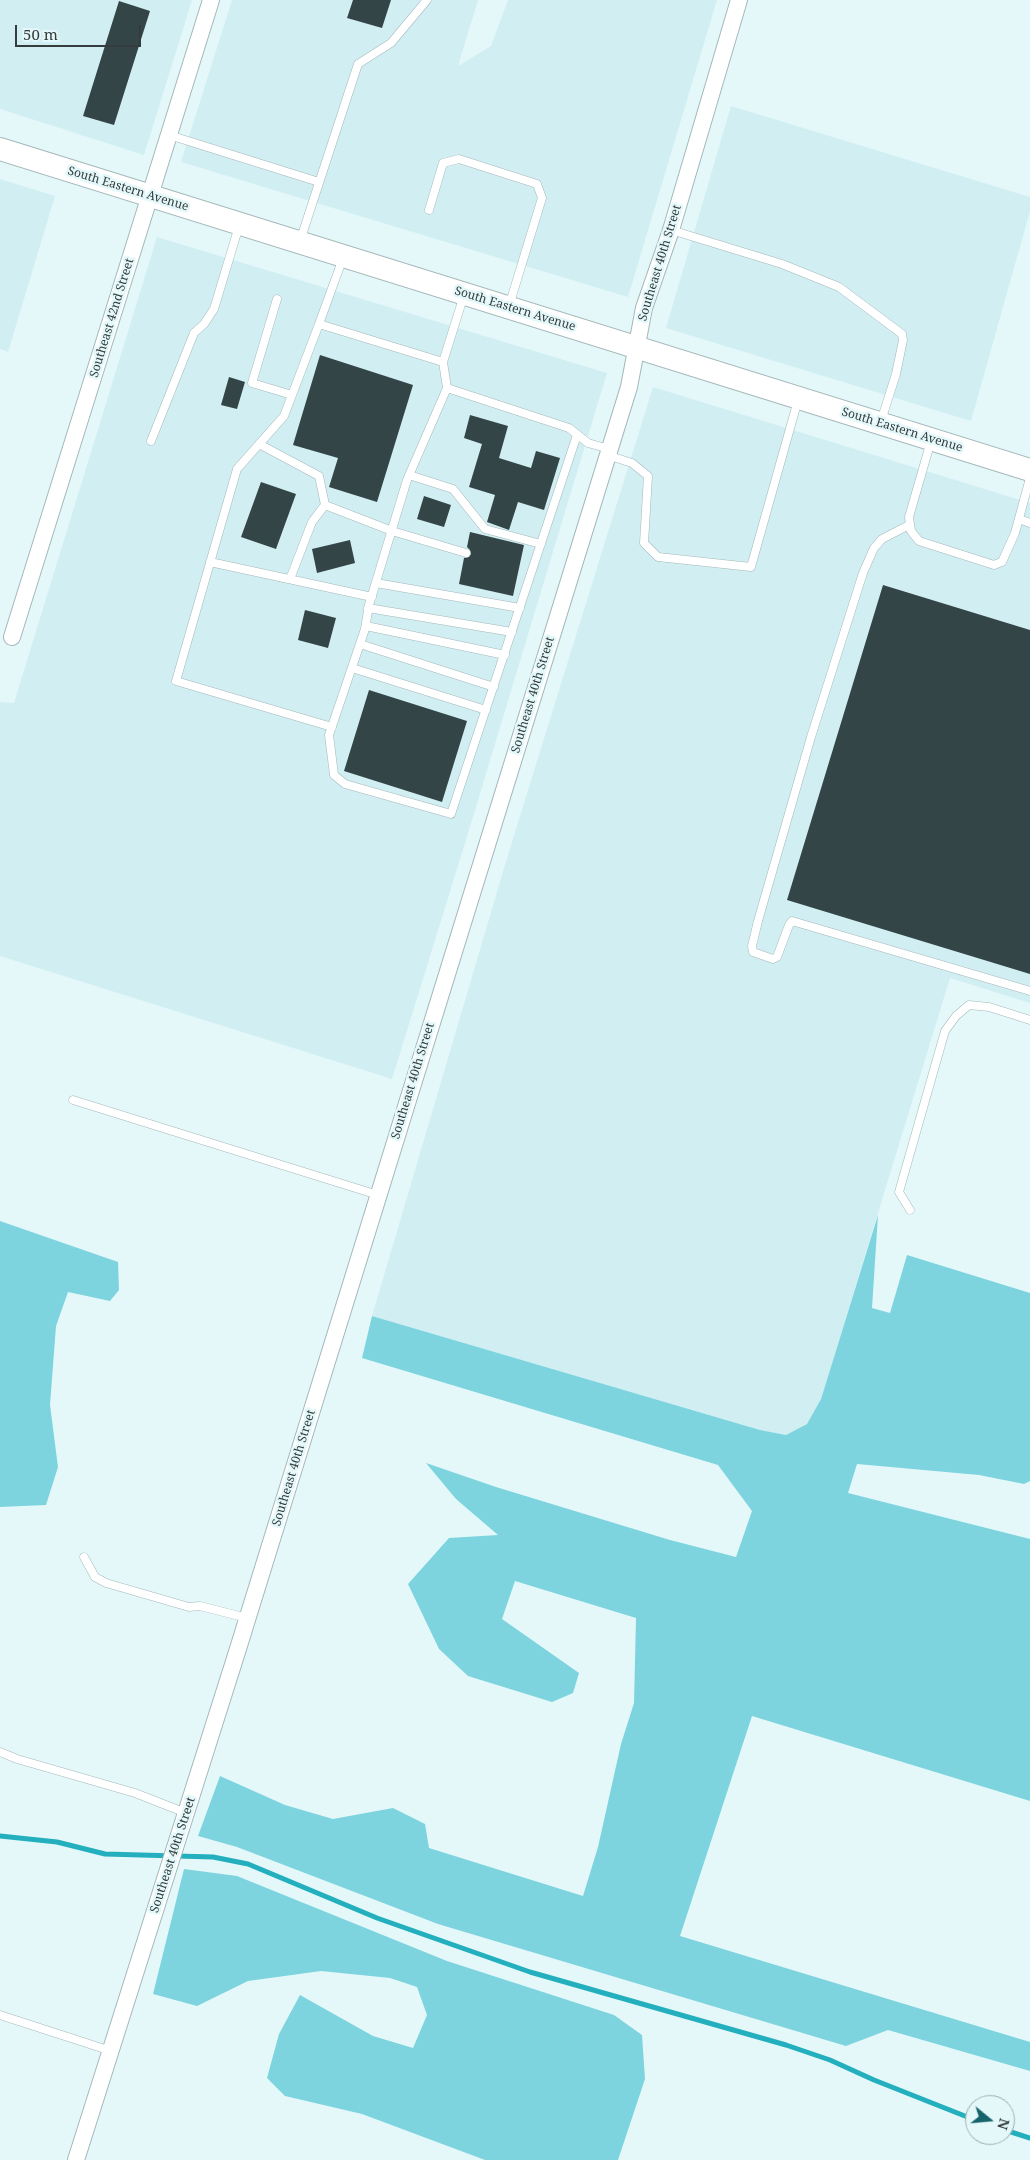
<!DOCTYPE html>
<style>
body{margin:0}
#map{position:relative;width:1030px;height:2160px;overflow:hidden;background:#e4f8fa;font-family:"Noto Serif",serif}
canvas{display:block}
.north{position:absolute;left:965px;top:2095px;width:50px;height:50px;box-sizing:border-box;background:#e4f8fa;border:1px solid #9eadae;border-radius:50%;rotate:107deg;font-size:14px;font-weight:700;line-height:20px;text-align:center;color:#343c3d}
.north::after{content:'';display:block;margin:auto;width:18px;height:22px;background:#15636b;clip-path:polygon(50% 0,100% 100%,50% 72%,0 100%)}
.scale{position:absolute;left:15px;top:25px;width:126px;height:22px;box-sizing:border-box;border:2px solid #343c3d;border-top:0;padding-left:6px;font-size:15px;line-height:18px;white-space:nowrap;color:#343c3d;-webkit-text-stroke:4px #e4f8fa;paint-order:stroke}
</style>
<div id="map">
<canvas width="1030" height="2160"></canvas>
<div class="north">N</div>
<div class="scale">50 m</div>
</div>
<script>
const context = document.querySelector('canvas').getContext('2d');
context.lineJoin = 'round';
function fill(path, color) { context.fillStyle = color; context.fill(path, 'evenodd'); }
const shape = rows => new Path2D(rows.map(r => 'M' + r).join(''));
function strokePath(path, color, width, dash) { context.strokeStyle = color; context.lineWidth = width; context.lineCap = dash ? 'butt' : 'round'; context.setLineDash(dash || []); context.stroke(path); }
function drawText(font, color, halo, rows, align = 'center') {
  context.font = font + ' "Noto Serif",serif'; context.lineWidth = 5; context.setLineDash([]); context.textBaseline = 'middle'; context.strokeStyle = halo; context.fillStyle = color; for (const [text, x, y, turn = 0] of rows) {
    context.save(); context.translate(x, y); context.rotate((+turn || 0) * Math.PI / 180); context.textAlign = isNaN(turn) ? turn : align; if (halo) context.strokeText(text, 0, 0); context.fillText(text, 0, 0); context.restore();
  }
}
const built = shape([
 [0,0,192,0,144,155,0,109],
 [232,0,478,0,458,66,491,46,508,0,717,0,628,297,181,162],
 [731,106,1030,197,1030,211,971,421,666,328],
 [0,179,55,196,8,352,0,349],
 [157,237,607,373,466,840,392,1079,0,956,0,702,14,703],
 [653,387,1030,503,1030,1003,950,978,821,1399,807,1424,786,1435,760,1430,372,1316,507,858]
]);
const green = shape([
 [878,1215,872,1308,890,1313,907,1255,1030,1293,1030,1481,1024,1484,979,1475,857,1464,848,1493,1030,1539,1030,1801,752,1716,680,1936,1030,2042,1030,2071,888,2030,846,2046,438,1924,237,1847,198,1836,220,1776,285,1805,333,1819,393,1808,425,1824,429,1848,583,1896,598,1847,621,1744,634,1703,636,1618,515,1581,502,1619,579,1673,573,1693,552,1702,468,1676,439,1649,408,1584,449,1538,498,1535,456,1499,426,1463,496,1487,670,1540,736,1557,752,1511,718,1465,362,1358,372,1316,760,1430,786,1435,807,1424,821,1399],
 [0,1221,118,1262,119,1290,110,1301,68,1292,56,1326,50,1405,58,1467,46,1505,0,1507],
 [184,1869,237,1876,447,1961,614,2015,642,2035,645,2079,618,2160,485,2160,362,2114,285,2096,267,2078,279,2034,300,1995,373,2036,413,2048,427,2015,417,1987,390,1978,321,1971,248,1981,197,2006,153,1994]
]);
const stream = shape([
 [0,1836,57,1842,105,1854,213,1857,248,1864,377,1918,530,1972,786,2045,830,2060,874,2080,975,2120],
 [1005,2130,1030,2138]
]);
const building = shape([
 [353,0,391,0,382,28,347,18],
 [119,1,150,11,114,125,83,116],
 [320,355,413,385,377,502,329,487,338,458,293,445],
 [229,377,245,382,237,409,221,405],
 [470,415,508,426,499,458,531,468,536,451,560,458,544,510,518,502,509,530,487,522,495,495,469,487,482,444,464,438],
 [261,482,296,494,276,549,241,537],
 [424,496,451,505,444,527,417,519],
 [470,532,524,545,513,596,459,584,464,558,469,557,471,554,470,550,467,547],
 [350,540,355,563,317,573,312,549],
 [883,585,1030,630,1030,974,787,900],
 [305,610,336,618,328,648,298,640],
 [369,690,467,721,442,802,344,771]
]);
const lane = shape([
 [169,135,319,182],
 [429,210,443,163,459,159,537,184,542,198,509,306],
 [671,230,782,264,839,287,902,334,903,340,896,374,881,421],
 [300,241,358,64,391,43,427,0],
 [343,258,319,324,443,362,464,295],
 [277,299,252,383,292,395],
 [319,324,284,416,237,469,176,681,332,727],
 [443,362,447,388,569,428,588,443,609,449],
 [447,388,407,480,369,605,365,629,329,735,334,775,345,784,451,814,577,435],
 [151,441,194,333,204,324,214,309,239,226],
 [931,441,909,517,911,531,919,541,994,565,999,563,1002,562,1015,533,1030,478],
 [259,444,319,476,325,505,312,522,290,579],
 [607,455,632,463,648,476,644,543,658,557,751,567,798,400],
 [409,475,453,489,485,529,541,544],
 [325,505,392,531,466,553],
 [1019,519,1030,523],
 [909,525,882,539,874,548,863,573,811,737,758,921,752,946,753,952,773,959,777,957,789,925,792,921,1030,991],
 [210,562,372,597],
 [376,583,520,608],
 [368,608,512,632],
 [366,626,505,655],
 [360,644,494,687],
 [352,668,486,710],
 [73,1100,378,1195],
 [910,1210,899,1192,945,1031,956,1016,969,1005,989,1007,1030,1020],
 [84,1557,95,1577,106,1583,189,1607,200,1606,247,1618],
 [0,1752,17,1759,135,1793,186,1813],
 [0,2015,111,2051]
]);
const street = shape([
 [12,637,211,0],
 [76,2160,237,1652,629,387,644,308,671,230,739,0]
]);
const secondary = shape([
 [0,149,1030,470]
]);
const streetNames = [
 ["South Eastern Avenue",128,189,17],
 ["Southeast 40th Street",660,263,-73],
 ["South Eastern Avenue",515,309,17],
 ["Southeast 42nd Street",112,318,-73],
 ["South Eastern Avenue",902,430,17],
 ["Southeast 40th Street",533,695,-73],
 ["Southeast 40th Street",413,1081,-73],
 ["Southeast 40th Street",294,1468,-73],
 ["Southeast 40th Street",173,1855,-72]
];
fill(built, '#d1eef2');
fill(green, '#7dd4df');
strokePath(stream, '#23afbd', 5);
fill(building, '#344547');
strokePath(lane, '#a5b8ba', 9);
strokePath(street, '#a5b8ba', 18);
strokePath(secondary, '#a5b8ba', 24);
strokePath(lane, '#fff', 8);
strokePath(street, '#fff', 16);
strokePath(secondary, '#fff', 22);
drawText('12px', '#343c3d', '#e4f8fa', streetNames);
</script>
